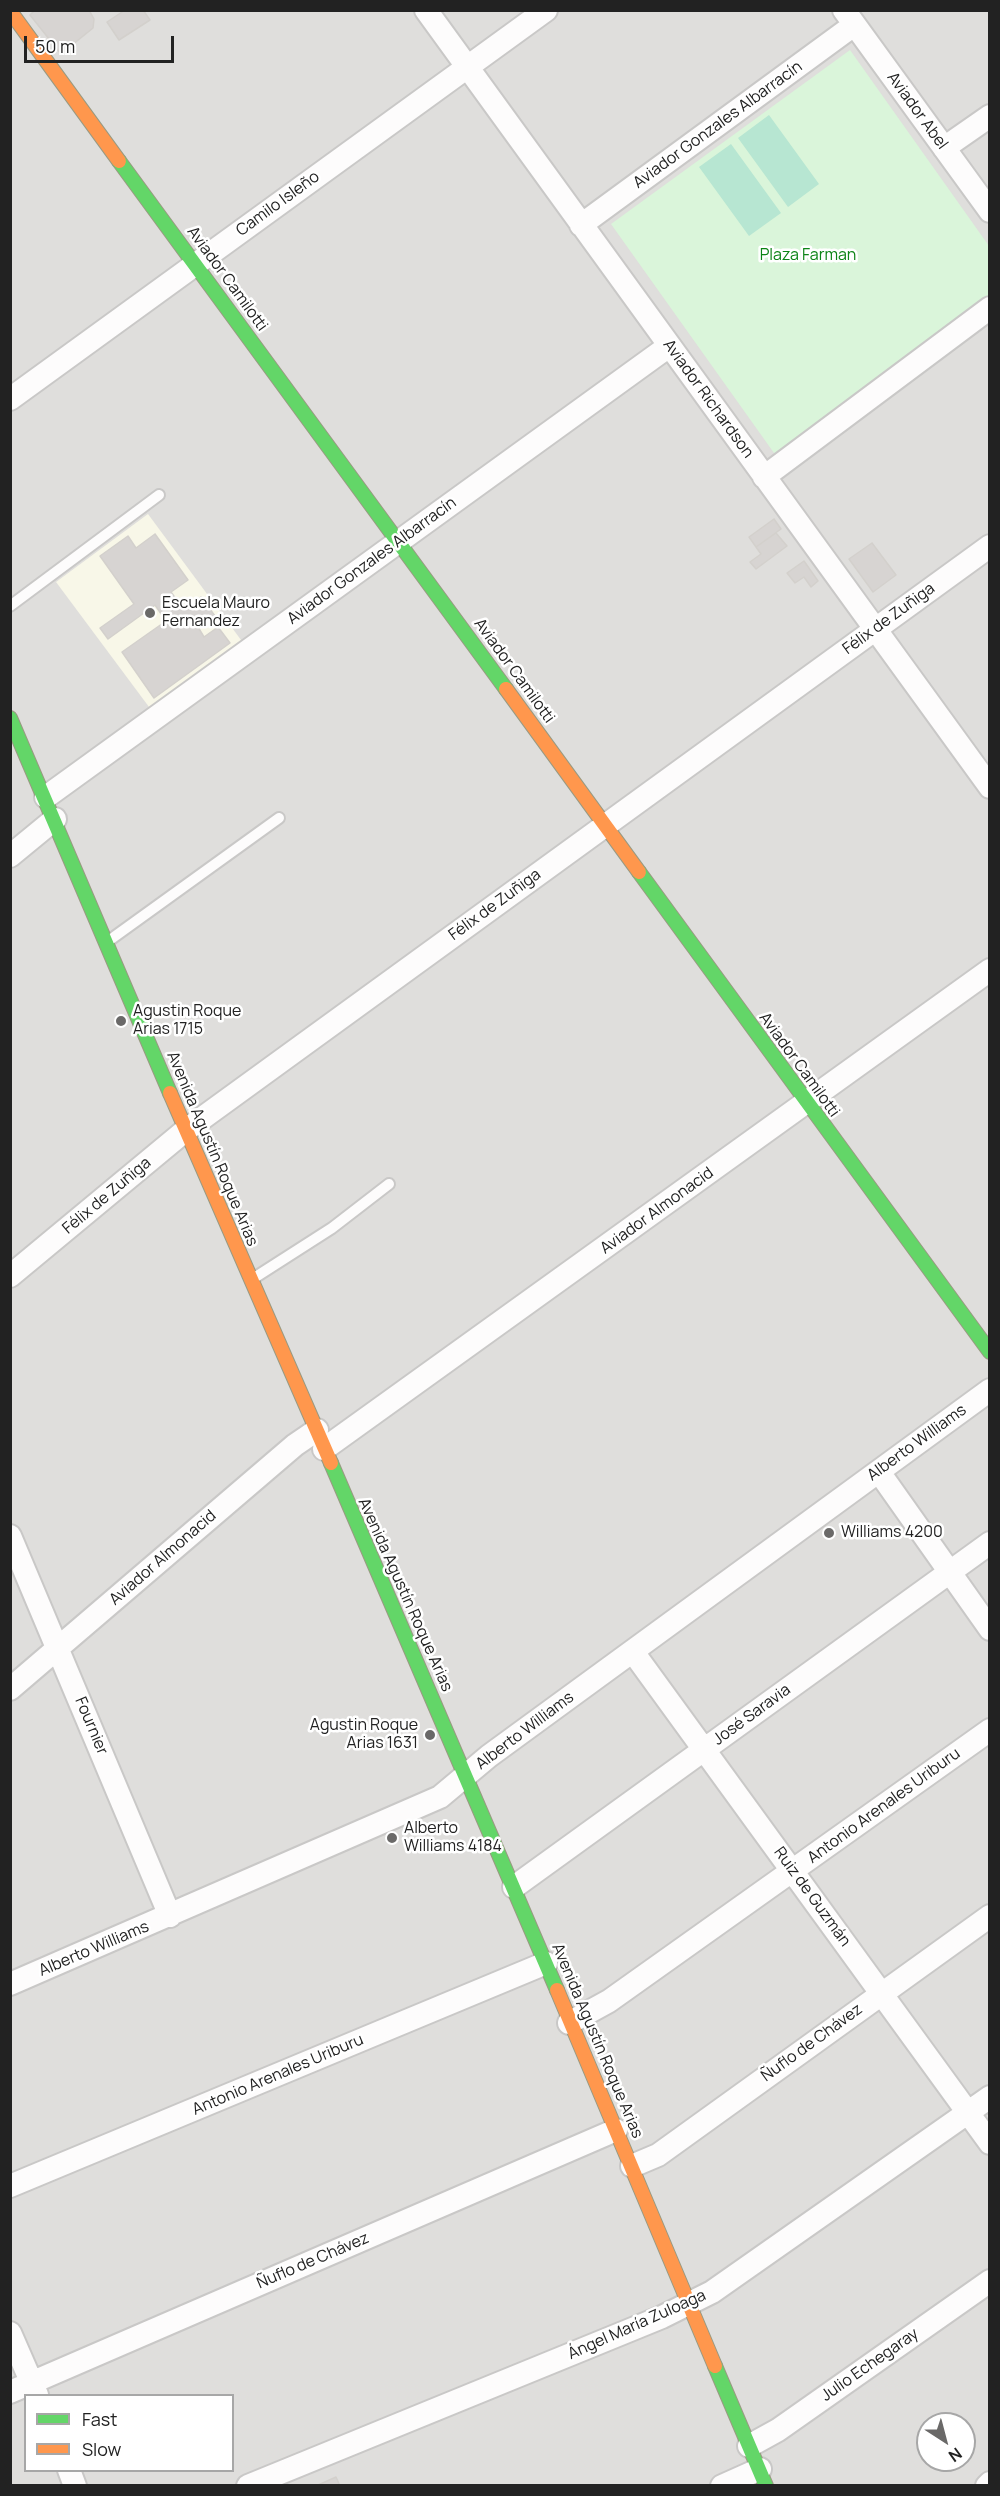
<!DOCTYPE html>
<meta charset="utf-8">
<style>
body{margin:0}
#map{position:relative;width:1000px;height:2496px;overflow:hidden;background:#f0eeeb;font-family:Manrope,sans-serif}
canvas{display:block}
.frame{position:absolute;inset:0;border:12px solid #222;pointer-events:none}
.legend{position:absolute;left:24px;top:2394px;width:210px;height:78px;box-sizing:border-box;background:#fff;border:2px solid #a7a7a7;margin:0;padding:8px 10px;list-style:none;font-size:18px;color:#222}
.legend li{display:flex;align-items:center;gap:12px;height:30px}
.legend b{width:30px;border:2px solid #a7a7a7}
.north{position:absolute;left:916px;top:2412px;width:60px;height:60px;box-sizing:border-box;background:#fff;border:2px solid #a7a7a7;border-radius:50%;rotate:144deg;font-size:16px;font-weight:700;line-height:24px;text-align:center;color:#222}
.north::after{content:'';display:block;margin:auto;width:21px;height:27px;background:#6a6968;clip-path:polygon(50% 0,100% 100%,50% 72%,0 100%)}
.scale{position:absolute;left:24px;top:36px;width:150px;height:27px;box-sizing:border-box;border:3px solid #222;border-top:0;padding-left:8px;font-size:18px;line-height:21px;white-space:nowrap;color:#222;-webkit-text-stroke:4px #fff;paint-order:stroke}
</style>
<div id="map">
<canvas width="1000" height="2496"></canvas>
<div class="frame"></div>
<ul class="legend">
<li><b style="height:8px;background:#63d668"></b>Fast</li>
<li><b style="height:8px;background:#ff974d"></b>Slow</li>
</ul>
<div class="north">N</div>
<div class="scale">50 m</div>
</div>
<script>
const context = document.querySelector('canvas').getContext('2d');
context.lineJoin = 'round';
function fill(path, color) { context.fillStyle = color; context.fill(path, 'evenodd'); }
const shape = rows => new Path2D(rows.map(r => 'M' + r).join(''));
function strokePath(path, color, width, dash) { context.strokeStyle = color; context.lineWidth = width; context.lineCap = dash ? 'butt' : 'round'; context.setLineDash(dash || []); context.stroke(path); }
function drawText(font, color, halo, rows, align = 'center') {
  context.font = font + ' Manrope,sans-serif'; context.lineWidth = 5; context.setLineDash([]); context.textBaseline = 'middle'; context.strokeStyle = halo; context.fillStyle = color; for (const [text, x, y, turn = 0] of rows) {
    context.save(); context.translate(x, y); context.rotate((+turn || 0) * Math.PI / 180); context.textAlign = isNaN(turn) ? turn : align; if (halo) context.strokeText(text, 0, 0); context.fillText(text, 0, 0); context.restore();
  }
}
const residential = shape([
 [11,11,989,11,989,2485,11,2486],
 [26,2396,232,2396,232,2470,26,2470],
 [928,2424,964,2424,964,2460,928,2460]
]);
const education = shape([
 [148,514,244,644,152,711,56,582]
]);
const park = shape([
 [850,50,989,246,989,298,784,452,774,453,611,224]
]);
const pitch = shape([
 [769,115,819,184,788,207,738,138],
 [731,144,781,213,749,236,699,167]
]);
const building = shape([
 [35,10,89,10,94,19,93,28,61,54,30,15,35,10],
 [125,10,143,10,150,20,119,40,107,22,125,10],
 [774,519,781,529,756,547,749,537,774,519],
 [776,533,787,546,756,569,750,562,761,554,756,547,776,533],
 [155,534,188,580,171,592,183,609,201,597,215,616,198,627,204,637,218,627,230,643,154,698,122,652,166,621,155,605,108,639,100,628,134,604,100,556,128,536,136,548,155,534],
 [872,543,896,575,873,592,849,559,872,543],
 [804,561,818,581,811,587,804,577,795,583,787,573,804,561],
 [336,2477,340,2486,316,2486,336,2477]
]);
const lane = shape([
 [10,606,159,495],
 [107,942,279,818],
 [254,1278,332,1228,389,1184]
]);
const street = shape([
 [426,10,990,787],
 [844,10,990,211],
 [944,148,990,116],
 [581,225,854,25],
 [10,399,546,10],
 [764,477,990,308],
 [46,797,669,346],
 [10,856,55,819],
 [10,1276,186,1130,990,546],
 [324,1449,990,970],
 [879,1472,990,1629],
 [10,1536,170,1916],
 [633,1652,990,2143],
 [10,1689,295,1445,317,1430],
 [514,1887,990,1543],
 [10,1984,440,1797,489,1756,990,1390],
 [569,2023,609,2001,990,1730],
 [632,2166,658,2155,990,1916],
 [10,2186,546,1963],
 [10,2333,37,2395],
 [10,2392,616,2130],
 [749,2446,778,2430,990,2281],
 [69,2470,75,2486],
 [248,2486,662,2317,712,2292,990,2097],
 [722,2486,760,2469],
 [987,2486,990,2483]
]);
const fast = shape([
 [119,161,506,689],
 [10,718,170,1093],
 [639,872,990,1352],
 [331,1463,557,1990],
 [715,2366,766,2486]
]);
const slow = shape([
 [10,11,119,161],
 [506,689,639,872],
 [170,1093,331,1463],
 [557,1990,715,2366]
]);
const markers = [
 [150,613,6,"#6a6968"],
 [121,1021,6,"#6a6968"],
 [829,1533,6,"#6a6968"],
 [430,1735,6,"#6a6968"],
 [392,1838,6,"#6a6968"]
];
const streetNames = [
 ["Aviador Abel",917,111,54],
 ["Aviador Gonzales Albarracín",718,125,-36],
 ["Camilo Isleño",278,204,-36],
 ["Aviador Camilotti",227,279,54],
 ["Aviador Richardson",708,399,54],
 ["Aviador Gonzales Albarracín",372,561,-36],
 ["Félix de Zuñiga",889,619,-36],
 ["Aviador Camilotti",514,671,54],
 ["Félix de Zuñiga",495,905,-36],
 ["Aviador Camilotti",799,1065,54],
 ["Avenida Agustín Roque Arias",212,1149,67],
 ["Félix de Zuñiga",107,1196,-40],
 ["Aviador Almonacid",657,1211,-36],
 ["Alberto Williams",917,1443,-36],
 ["Aviador Almonacid",163,1558,-41],
 ["Avenida Agustín Roque Arias",405,1595,66],
 ["José Saravia",752,1715,-36],
 ["Fournier",91,1726,67],
 ["Alberto Williams",525,1731,-37],
 ["Antonio Arenales Uriburu",884,1806,-36],
 ["Ruiz de Guzmán",812,1897,54],
 ["Alberto Williams",94,1949,-23],
 ["Avenida Agustín Roque Arias",597,2041,67],
 ["Ñuflo de Chávez",812,2043,-36],
 ["Antonio Arenales Uriburu",278,2075,-23],
 ["Ñuflo de Chávez",313,2261,-23],
 ["Ángel María Zuloaga",637,2325,-24],
 ["Julio Echegaray",870,2365,-35]
];
const parkNames = [
 ["Plaza Farman",808,256]
];
const poiNames = [
 ["Escuela Mauro",162,604],
 ["Fernandez",162,622],
 ["Agustin Roque",133,1012],
 ["Arias 1715",133,1030],
 ["Williams 4200",841,1533],
 ["Agustin Roque",418,1726,"right"],
 ["Arias 1631",418,1744,"right"],
 ["Alberto",404,1829],
 ["Williams 4184",404,1847]
];
fill(residential, '#dfdedc');
fill(education, '#f8f7e8');
fill(park, '#daf5da');
fill(pitch, '#b7e6d2');
fill(building, '#d7d4d2');
strokePath(building, '#d3d0cc', 1.5);
strokePath(lane, '#c9c8c7', 14);
strokePath(street, '#c9c8c7', 26);
strokePath(fast, '#999a82', 16);
strokePath(slow, '#999a82', 16);
strokePath(lane, '#fdfcfc', 10);
strokePath(street, '#fdfcfc', 22);
strokePath(fast, '#63d668', 14);
strokePath(slow, '#ff974d', 14);
for (const [x, y, r, color] of markers) { const dot = new Path2D(); dot.arc(x, y, r, 0, 2 * Math.PI); context.fillStyle = color; context.fill(dot); strokePath(dot, '#fff', 2); }
drawText('16px', '#222', '#fff', streetNames);
drawText('16px', '#0c8416', '#fff', parkNames);
drawText('16px', '#222', '#fff', poiNames, 'left');
</script>
